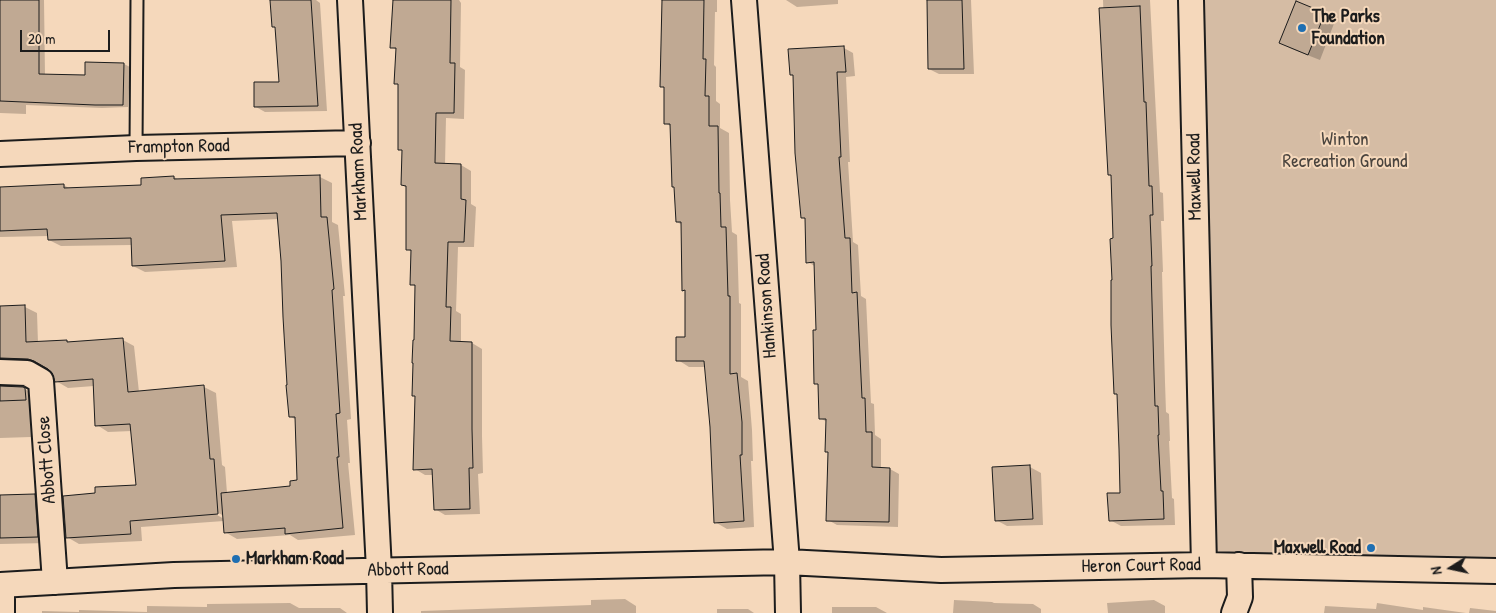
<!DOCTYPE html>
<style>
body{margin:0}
#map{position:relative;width:1496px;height:613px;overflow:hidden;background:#f5d8bb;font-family:"Patrick Hand",sans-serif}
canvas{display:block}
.north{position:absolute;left:1426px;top:543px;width:50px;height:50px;-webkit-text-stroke:4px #f5d8bb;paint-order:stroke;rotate:260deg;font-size:14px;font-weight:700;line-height:20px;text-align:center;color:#1c1c1c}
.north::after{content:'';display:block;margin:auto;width:18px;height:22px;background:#1c1c1c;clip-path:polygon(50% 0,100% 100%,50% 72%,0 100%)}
.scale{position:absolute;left:20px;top:30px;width:90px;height:22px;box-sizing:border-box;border:2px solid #1c1c1c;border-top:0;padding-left:6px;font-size:15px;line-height:18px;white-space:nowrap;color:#1c1c1c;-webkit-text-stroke:4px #f5d8bb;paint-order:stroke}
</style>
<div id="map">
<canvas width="1496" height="613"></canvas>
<div class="north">N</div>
<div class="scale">20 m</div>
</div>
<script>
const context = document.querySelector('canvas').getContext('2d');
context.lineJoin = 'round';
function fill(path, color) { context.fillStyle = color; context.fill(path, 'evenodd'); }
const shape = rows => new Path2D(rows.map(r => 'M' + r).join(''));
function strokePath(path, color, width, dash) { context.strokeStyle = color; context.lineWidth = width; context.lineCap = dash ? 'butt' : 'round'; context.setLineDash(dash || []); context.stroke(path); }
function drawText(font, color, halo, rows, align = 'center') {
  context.font = font + ' "Patrick Hand",sans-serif'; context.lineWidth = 4; context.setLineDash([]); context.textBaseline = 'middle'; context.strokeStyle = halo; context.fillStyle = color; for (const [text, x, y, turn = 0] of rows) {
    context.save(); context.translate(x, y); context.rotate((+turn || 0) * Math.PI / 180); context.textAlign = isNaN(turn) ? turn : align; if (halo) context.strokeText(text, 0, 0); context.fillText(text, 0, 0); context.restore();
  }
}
const green = shape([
 [1191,0,1496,0,1496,571,1204,565]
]);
const shadow = shape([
 [0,0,44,0,45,75,86,76,86,63,124,64,130,67,128,107,102,108,26,105,26,114,0,113],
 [271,0,316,0,320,3,327,111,265,112,256,107,280,83,276,28,273,27],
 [393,0,459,0,461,3,460,67,465,70,464,119,446,118,445,165,461,165,471,171,471,204,476,207,474,247,458,247,456,311,461,314,461,343,472,343,482,349,482,436,483,473,478,474,480,514,445,515,435,509,434,475,425,475,415,469,416,397,413,395,416,287,412,284,412,252,407,249,407,188,402,185,403,151,400,149,399,85,396,83,397,50,391,47],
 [663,0,717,0,717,12,715,12,714,65,716,67,716,101,720,104,720,128,729,133,730,200,732,232,737,235,739,303,741,304,741,377,748,381,752,430,753,461,751,461,754,527,727,529,715,522,711,427,706,367,689,367,678,360,686,339,686,291,684,290,682,225,677,222,672,127,665,123,666,89,661,86],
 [786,0,838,0,838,4,797,7],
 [927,0,971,0,974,74,939,74,929,69],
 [1103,0,1150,0,1160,192,1163,193,1164,221,1161,221,1163,272,1162,272,1165,382,1166,412,1169,414,1170,441,1169,441,1172,498,1174,499,1175,525,1121,526,1110,520,1121,494,1114,281,1114,240,1112,176,1109,175],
 [1324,14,1335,21,1320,60,1292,49,1281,43],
 [844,48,853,53,855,76,846,77,850,162,848,162,853,242,858,245,861,296,866,299,871,403,874,404,875,435,881,439,881,469,890,469,899,474,898,527,837,525,828,520,829,453,826,451,827,422,820,418,819,385,816,383,818,331,816,267,808,262,806,219,802,217,794,76,791,74],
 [174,177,179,180,320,177,332,183,332,222,338,225,345,296,343,296,351,419,347,420,350,463,348,463,355,535,298,540,290,535,237,539,225,532,224,521,141,527,142,541,79,544,67,537,97,494,137,486,132,431,108,432,97,425,94,386,68,388,56,381,53,373,47,367,41,365,13,364,0,372,0,308,25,307,37,313,38,343,67,341,70,343,123,340,134,346,139,392,204,387,216,393,222,465,225,467,227,493,291,487,299,481,296,420,290,416,279,219,232,221,237,267,145,272,133,266,132,245,61,246,49,240,49,236,0,237,0,187,64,185,70,189,143,187],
 [213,510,224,516,224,519,212,512],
 [0,387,23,388,37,396,37,406,30,406,31,437,0,438],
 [1030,467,1041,473,1043,525,1007,526,996,520],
 [35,495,46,501,49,543,0,544,0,496],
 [625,599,636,606,636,613,421,613,421,611,591,605,591,600],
 [954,600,992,602,994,603,1033,604,1041,609,1041,613,953,613],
 [1154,600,1165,606,1165,613,1108,613,1107,603],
 [290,603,299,608,340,608,347,613,42,613,42,611,79,612,79,610,147,612,147,606,207,607,207,604],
 [1377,603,1423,610,1423,607,1466,613,1324,613,1325,606,1376,609],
 [832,607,876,607,887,613,832,613],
 [1470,608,1496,611,1496,613,1469,613],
 [717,609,748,609,754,613,717,613]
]);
const building = shape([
 [0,0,39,0,39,74,85,75,85,62,124,63,123,105,95,105,0,101,0,0],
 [270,0,311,0,318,106,254,107,254,82,279,82,275,27,272,27,270,0],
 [393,0,451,0,450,63,455,63,454,113,436,113,435,163,461,164,461,199,466,200,464,242,448,242,446,307,451,307,450,341,472,342,472,429,473,468,469,468,470,509,434,510,432,469,413,470,415,396,412,396,413,363,412,363,413,340,414,340,415,285,410,285,411,250,406,250,406,186,401,185,402,150,398,150,398,84,394,84,396,48,390,48,393,0],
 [662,0,704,0,703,59,706,59,705,96,709,96,709,126,718,126,719,193,720,193,721,227,726,227,728,296,730,296,730,374,737,373,742,422,742,455,740,455,744,521,714,523,710,427,704,361,676,361,676,337,685,337,685,290,682,291,681,222,676,222,674,187,672,187,670,124,664,124,664,87,660,87,662,0],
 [927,0,962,0,964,69,928,69,927,0],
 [1296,1,1325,13,1308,55,1279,43,1296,1],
 [1140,6,1144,102,1146,102,1149,186,1152,186,1153,215,1150,215,1152,266,1151,266,1154,375,1155,406,1158,406,1159,435,1158,435,1161,491,1163,491,1164,519,1109,521,1107,493,1120,493,1119,449,1117,394,1114,394,1111,325,1111,280,1112,280,1110,239,1113,238,1111,175,1108,175,1099,8,1140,6],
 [844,46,846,72,837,72,841,157,839,157,845,238,850,238,852,293,857,292,862,398,865,398,866,432,872,432,872,467,890,468,889,522,826,521,828,452,825,452,826,419,819,419,818,384,814,384,813,330,816,330,814,262,806,263,805,218,801,218,795,153,793,75,790,75,788,49,844,46],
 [320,175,321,217,327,217,334,289,332,290,340,413,336,414,339,457,337,457,343,528,285,534,285,528,224,533,221,493,290,486,290,481,297,480,295,417,289,417,286,385,287,385,283,317,281,261,277,213,221,215,225,261,132,266,131,238,48,240,47,229,0,231,0,187,64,184,64,188,141,185,141,178,174,176,174,179,320,175],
 [25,305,26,342,67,340,67,342,123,338,128,392,204,385,210,459,214,459,218,514,130,521,131,534,66,538,63,496,95,493,95,487,136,485,130,424,95,426,93,379,55,382,52,373,48,369,34,361,28,359,0,358,0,306,25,305],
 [0,386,23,387,25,388,26,400,0,401,0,386],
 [1030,465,1033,519,995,521,992,467,1030,465],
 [35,494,38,537,0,538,0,495,35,494]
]);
const lane = shape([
 [136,148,137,0]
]);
const street = shape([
 [350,0,379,570,380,613],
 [744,0,787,562,788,613],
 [1191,0,1204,565],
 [0,154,136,148,358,143],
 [0,372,27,373,41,381,55,582],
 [0,585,174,575,787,562,941,570,1204,565,1496,571],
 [2,585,2,613],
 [1234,613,1240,597,1239,565]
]);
const markers = [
 [1302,28,5,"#1f6fb2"],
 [1371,548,5,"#1f6fb2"],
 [236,559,5,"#1f6fb2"]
];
const poiNames = [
 ["The Parks",1312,17],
 ["Foundation",1312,39],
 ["Maxwell Road",1361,548,"right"],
 ["Markham Road",246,559]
];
const parkNames = [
 ["Winton",1345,140],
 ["Recreation Ground",1345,162]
];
const streetNames = [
 ["Frampton Road",179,147,-1],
 ["Markham Road",359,172,-93],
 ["Maxwell Road",1195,177,-91],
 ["Hankinson Road",767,306,-94],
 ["Abbott Close",47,460,-94],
 ["Heron Court Road",1141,566,-1],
 ["Abbott Road",408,570,-1]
];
fill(green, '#d5bca4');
fill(shadow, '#0003');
fill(building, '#c0a993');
strokePath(building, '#1c1c1c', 1);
strokePath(lane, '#1c1c1c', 15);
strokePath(street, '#1c1c1c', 28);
strokePath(lane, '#f5d8bb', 11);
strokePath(street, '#f5d8bb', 24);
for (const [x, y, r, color] of markers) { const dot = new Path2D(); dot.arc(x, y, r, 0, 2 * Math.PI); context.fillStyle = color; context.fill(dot); strokePath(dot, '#f5d8bb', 2); }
drawText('bold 19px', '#1c1c1c', '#f5d8bb', poiNames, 'left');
drawText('19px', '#4a443e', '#f5d8bb', parkNames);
drawText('19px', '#1c1c1c', '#f5d8bb', streetNames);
</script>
